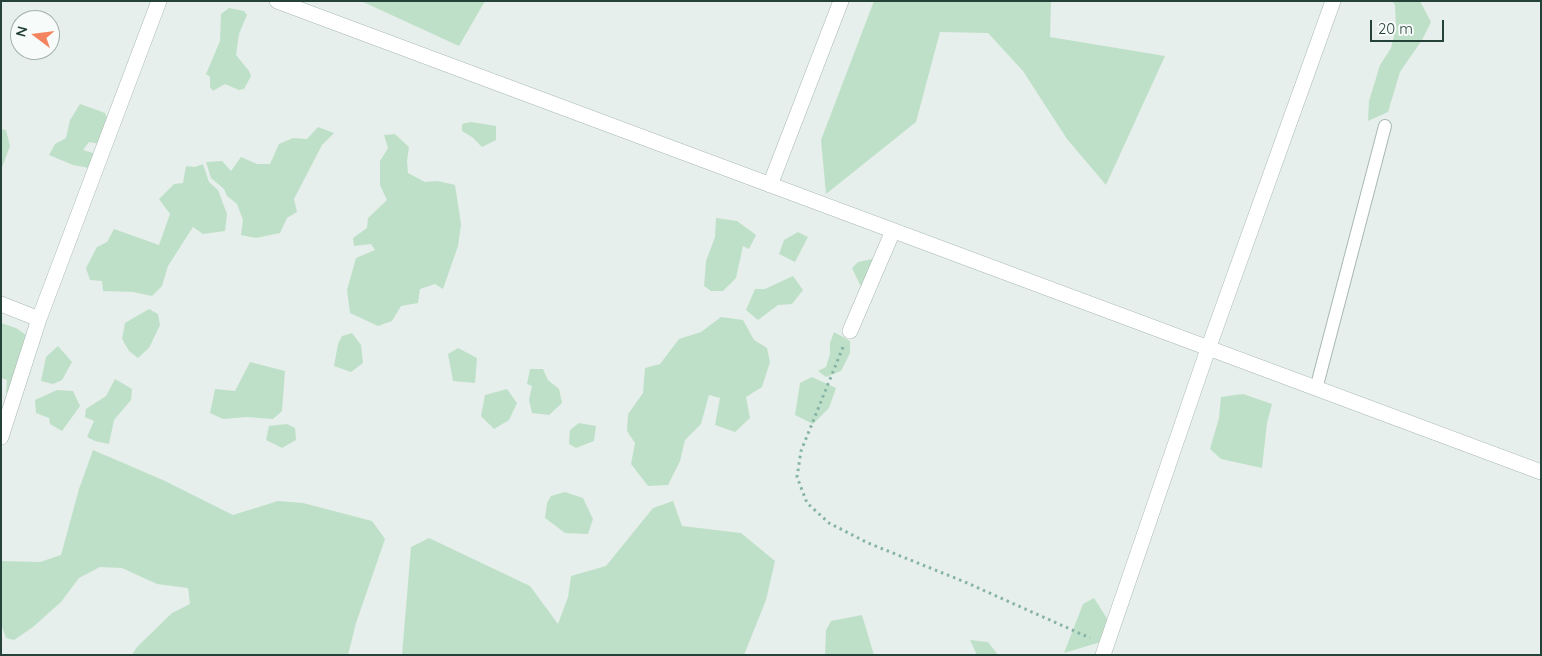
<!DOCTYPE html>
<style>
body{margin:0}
#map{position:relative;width:1542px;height:656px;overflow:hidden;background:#e6efeb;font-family:Quicksand,sans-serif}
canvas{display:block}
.frame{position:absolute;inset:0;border:2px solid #24423a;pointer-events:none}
.north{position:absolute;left:10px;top:10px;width:50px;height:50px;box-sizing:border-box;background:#f7fbf9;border:1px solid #a3b1ad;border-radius:50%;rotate:285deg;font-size:14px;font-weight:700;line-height:20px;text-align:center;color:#24423a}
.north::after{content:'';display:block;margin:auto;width:18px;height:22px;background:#f4845f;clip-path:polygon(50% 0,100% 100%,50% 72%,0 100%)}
.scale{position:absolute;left:1370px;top:20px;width:74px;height:22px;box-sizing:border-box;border:2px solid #24423a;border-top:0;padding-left:6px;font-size:15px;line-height:18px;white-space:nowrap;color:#24423a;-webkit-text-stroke:4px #f7fbf9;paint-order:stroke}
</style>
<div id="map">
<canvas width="1542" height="656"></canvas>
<div class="frame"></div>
<div class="north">N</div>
<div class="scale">20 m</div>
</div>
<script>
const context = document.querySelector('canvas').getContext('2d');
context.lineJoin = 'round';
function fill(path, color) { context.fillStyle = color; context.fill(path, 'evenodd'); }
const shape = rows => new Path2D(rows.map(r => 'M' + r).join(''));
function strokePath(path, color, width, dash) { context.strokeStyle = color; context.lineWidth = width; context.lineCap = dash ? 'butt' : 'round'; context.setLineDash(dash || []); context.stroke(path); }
const green = shape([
 [361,1,485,1,459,46],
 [874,1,1051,1,1050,37,1165,56,1106,185,1067,139,1023,71,988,33,940,32,916,122,826,194,821,140],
 [1392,1,1420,1,1431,22,1422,40,1400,72,1388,112,1368,121,1369,101,1380,65,1391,48,1396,28,1395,5],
 [229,8,244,11,247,15,239,34,236,55,249,71,251,76,244,89,239,90,225,84,213,91,210,87,210,77,206,74,220,41,221,14],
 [80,104,105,113,111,129,101,144,89,142,83,150,96,154,89,168,73,165,49,155,55,144,66,138,70,120],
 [471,122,496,126,496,140,482,147,472,137,462,131,462,124],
 [318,127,334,133,322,145,294,199,297,212,287,218,280,233,256,238,241,235,243,220,237,204,227,196,224,189,211,178,206,162,222,161,231,171,241,157,257,164,270,164,279,144,293,138,307,139],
 [1,129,6,130,10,146,1,170],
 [395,134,409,147,407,161,408,173,425,182,438,181,455,185,461,224,458,246,443,289,435,284,420,289,418,303,401,306,392,321,378,326,350,313,347,290,356,258,375,250,371,244,354,246,353,238,367,228,368,218,387,200,380,185,380,161,388,148,384,135],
 [203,164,209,182,218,190,227,214,225,231,203,234,193,227,168,266,162,286,152,296,133,292,103,291,102,281,90,280,86,268,97,247,107,242,114,229,159,245,170,214,159,199,174,184,183,183,186,166,195,167],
 [716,218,737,221,756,235,749,249,743,246,736,278,723,291,711,291,704,286,706,261,715,237],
 [798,232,808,237,795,262,779,254,784,240],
 [872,259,875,269,862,289,852,268,858,262],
 [793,276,803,290,792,304,778,305,758,320,746,310,755,289,765,289],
 [149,309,158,314,160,325,149,348,138,358,129,351,122,339,125,323],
 [721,317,743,320,754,340,767,348,770,362,762,387,746,397,750,418,735,432,715,425,720,398,709,395,701,424,685,440,680,461,668,485,648,486,631,464,635,443,627,431,628,414,643,393,645,368,660,364,679,339,701,332],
 [1,323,16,328,29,337,21,384,6,393,7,380,1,378],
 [834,332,850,341,850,353,841,371,826,377,818,371,826,367,830,354,830,343],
 [352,333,361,345,363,363,351,372,334,366,338,344,342,336],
 [58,346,72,362,62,380,53,384,41,381,46,357],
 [458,348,477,358,475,383,453,381,448,354],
 [250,362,285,371,282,411,273,419,247,417,223,419,210,413,215,389,235,391],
 [530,369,543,369,548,380,559,389,562,403,549,415,532,413,529,400,532,386,527,384],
 [812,377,836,388,829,408,813,424,795,415,800,383],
 [115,379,132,389,131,400,114,420,109,444,95,441,87,437,94,421,85,417,86,409,106,396],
 [507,389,517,403,509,420,494,429,481,416,485,395],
 [57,390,73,391,80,406,62,431,50,424,49,418,36,413,35,400],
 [1243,394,1272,404,1267,423,1262,468,1221,459,1210,449,1219,418,1221,397],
 [579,423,596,426,594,441,576,448,569,444,570,430],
 [287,424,295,428,296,440,282,448,266,440,269,426],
 [93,450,163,480,233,515,278,501,303,503,372,521,385,539,356,623,348,655,132,655,137,647,172,613,190,604,188,588,157,584,122,568,100,567,79,578,61,602,33,627,14,640,6,638,1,624,1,561,40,562,61,555,79,489],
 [565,492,583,498,593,519,588,534,565,533,545,518,547,503,551,496],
 [673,501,682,526,741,533,775,561,766,600,744,655,402,655,411,547,429,538,530,586,558,624,568,597,571,576,606,566,653,508],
 [1094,598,1108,620,1104,641,1064,653,1083,604],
 [862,615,874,655,825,655,826,630,831,621],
 [970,640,988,642,998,655,977,655]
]);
const path = shape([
 [843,347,801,451,797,477,807,503,829,523,868,543,965,582,1090,638]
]);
const service = shape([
 [1316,389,1385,126]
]);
const minor = shape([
 [277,1,1541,472],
 [770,185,841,1],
 [1,304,39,319],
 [850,331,893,231],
 [1,437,39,319,159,1],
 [1103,655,1208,349,1333,1]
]);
fill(green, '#bfe0c8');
strokePath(service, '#a8b8b2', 14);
strokePath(minor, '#a8b8b2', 16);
strokePath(path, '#86b3a5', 3, [2.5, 4]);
strokePath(service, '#fff', 12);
strokePath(minor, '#fff', 15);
</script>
